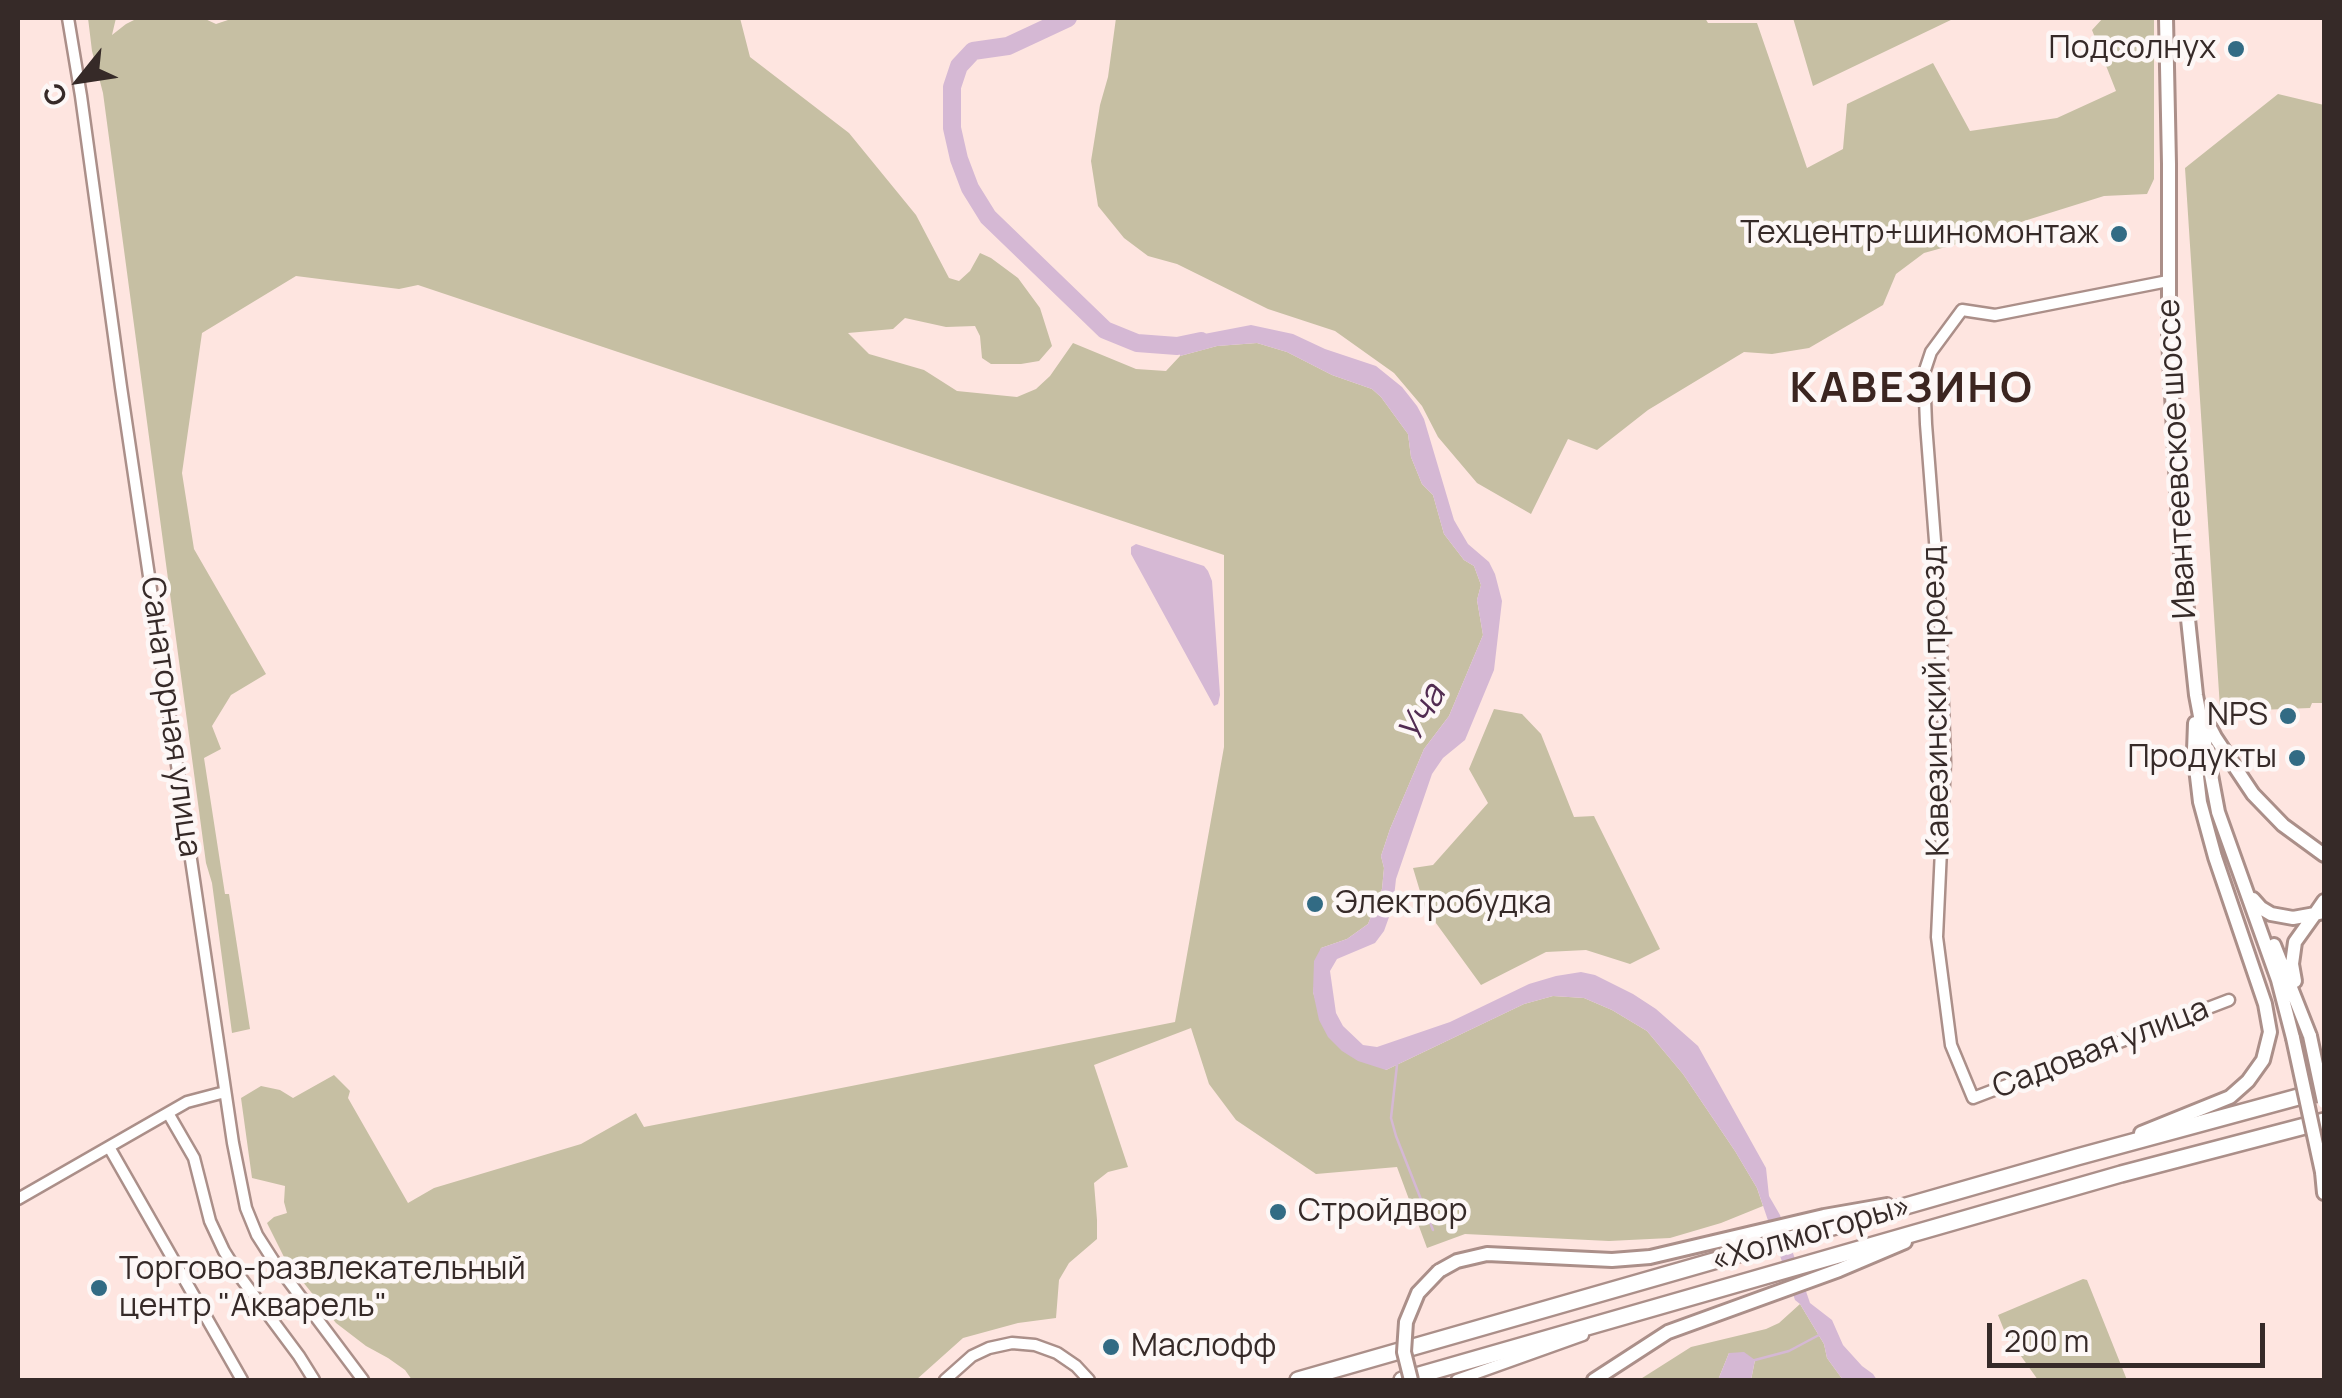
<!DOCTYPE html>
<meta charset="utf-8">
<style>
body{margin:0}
#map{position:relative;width:2342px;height:1398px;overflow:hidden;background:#fee5e0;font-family:Manrope,sans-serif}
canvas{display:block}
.frame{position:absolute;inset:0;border:20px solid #362a28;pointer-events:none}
.north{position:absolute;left:30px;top:30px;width:100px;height:100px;-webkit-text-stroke:8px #fdf7f6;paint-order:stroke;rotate:240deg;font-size:28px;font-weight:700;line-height:40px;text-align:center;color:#362a28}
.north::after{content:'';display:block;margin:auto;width:35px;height:45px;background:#362a28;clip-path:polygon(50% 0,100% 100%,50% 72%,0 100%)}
.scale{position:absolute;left:1987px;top:1323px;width:278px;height:45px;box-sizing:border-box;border:5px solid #362a28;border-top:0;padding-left:12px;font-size:30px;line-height:35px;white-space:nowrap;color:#362a28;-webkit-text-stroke:8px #fdf7f6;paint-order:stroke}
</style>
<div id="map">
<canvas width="2342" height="1398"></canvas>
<div class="frame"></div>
<div class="north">С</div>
<div class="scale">200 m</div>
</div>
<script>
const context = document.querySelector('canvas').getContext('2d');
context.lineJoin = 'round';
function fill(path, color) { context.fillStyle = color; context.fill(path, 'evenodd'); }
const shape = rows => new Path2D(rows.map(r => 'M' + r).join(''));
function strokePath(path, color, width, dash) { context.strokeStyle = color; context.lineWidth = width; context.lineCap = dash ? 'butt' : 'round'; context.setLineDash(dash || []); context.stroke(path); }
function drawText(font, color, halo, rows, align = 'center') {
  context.font = font + ' Manrope,sans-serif'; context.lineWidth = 9; context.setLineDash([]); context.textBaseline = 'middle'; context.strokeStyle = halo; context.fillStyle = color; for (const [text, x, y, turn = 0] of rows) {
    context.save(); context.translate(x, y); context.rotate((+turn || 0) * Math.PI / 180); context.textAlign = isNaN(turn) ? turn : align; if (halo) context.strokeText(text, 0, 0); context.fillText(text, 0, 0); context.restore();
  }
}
const green = shape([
 [88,18,116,18,112,35,126,24,138,18,203,18,216,24,234,18,740,18,750,57,849,133,916,215,949,278,959,281,970,271,980,253,991,258,1018,278,1040,308,1052,346,1039,361,1021,364,991,364,982,358,980,336,975,326,946,327,905,318,893,329,848,333,869,354,924,370,957,391,1017,397,1036,389,1050,376,1073,343,1136,369,1166,371,1180,356,1217,346,1257,343,1287,352,1332,375,1372,389,1381,397,1408,434,1411,457,1422,484,1433,495,1444,534,1464,560,1474,566,1481,585,1477,600,1483,635,1449,716,1424,749,1390,829,1381,856,1384,868,1382,889,1368,924,1347,939,1321,948,1313,992,1319,1011,1386,1070,1524,1004,1553,996,1584,998,1612,1010,1647,1031,1683,1074,1735,1151,1757,1188,1763,1206,1721,1223,1670,1238,1609,1241,1465,1234,1427,1248,1397,1167,1316,1174,1236,1120,1209,1084,1191,1028,1094,1065,1128,1167,1108,1172,1094,1183,1097,1220,1097,1239,1069,1263,1059,1280,1056,1318,1018,1323,963,1338,916,1380,412,1380,405,1370,388,1358,366,1346,336,1323,286,1261,267,1223,274,1217,287,1213,284,1202,285,1186,252,1178,241,1098,261,1086,280,1090,293,1098,334,1075,350,1091,348,1098,408,1203,434,1188,581,1144,636,1113,644,1127,1175,1022,1224,747,1224,555,418,285,399,289,296,276,202,333,182,473,194,549,266,674,231,695,212,726,221,749,204,758,225,894,229,894,250,1029,232,1033,212,883,206,863,103,93,92,51],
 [1116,18,1705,18,1708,23,1757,23,1807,168,1843,149,1847,104,1933,63,1970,131,2057,118,2116,91,2092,30,2103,18,2154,18,2154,179,2147,194,2104,196,2024,221,1971,240,1924,253,1896,274,1883,305,1809,348,1772,354,1744,352,1648,410,1597,450,1568,439,1531,514,1477,483,1438,437,1422,406,1394,373,1335,331,1268,309,1177,264,1148,256,1124,238,1098,206,1091,161,1100,105,1108,77],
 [1793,18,1955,18,1813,86],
 [2278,94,2324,105,2324,703,2312,703,2310,708,2233,711,2220,708,2185,168],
 [1494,709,1522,714,1541,734,1574,817,1594,816,1660,949,1630,964,1586,950,1546,952,1481,985,1425,908,1413,868,1433,865,1488,803,1469,769],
 [2083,1279,2087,1280,2127,1380,2038,1380,2006,1335,1998,1315],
 [1800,1304,1824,1344,1827,1358,1843,1380,1751,1380,1755,1360,1729,1353,1718,1380,1639,1380,1691,1347,1766,1329,1779,1323]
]);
const water = shape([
 [1251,325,1293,334,1325,349,1376,366,1402,387,1417,406,1424,419,1454,520,1468,544,1489,562,1495,574,1502,601,1494,670,1465,740,1443,758,1432,774,1396,879,1393,906,1384,931,1375,943,1337,959,1330,971,1336,1013,1343,1026,1363,1045,1377,1047,1450,1022,1529,984,1556,976,1581,972,1595,975,1633,994,1656,1009,1698,1046,1766,1168,1769,1196,1780,1215,1810,1303,1832,1320,1843,1345,1862,1366,1873,1374,1877,1380,1843,1380,1827,1358,1824,1344,1800,1304,1795,1300,1757,1188,1735,1151,1683,1074,1647,1031,1612,1010,1584,998,1553,996,1524,1004,1386,1070,1358,1061,1342,1051,1328,1037,1319,1020,1313,992,1314,961,1321,948,1347,939,1368,924,1382,889,1384,868,1381,856,1390,829,1424,749,1449,716,1483,635,1477,600,1481,585,1474,566,1464,560,1444,534,1433,495,1422,484,1411,457,1408,434,1381,397,1372,389,1332,375,1287,352,1257,343,1217,346,1180,356,1178,339],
 [1136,544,1204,566,1208,571,1212,581,1220,695,1218,704,1214,706,1131,554,1131,547],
 [1744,1352,1755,1360,1751,1380,1718,1380,1729,1353]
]);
const stream = shape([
 [1397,1065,1391,1118,1396,1136,1433,1230],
 [1755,1360,1789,1351,1819,1335]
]);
const river = shape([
 [1068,18,1008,46,973,51,959,66,952,87,952,128,959,159,970,188,988,217,1105,330,1137,343,1177,346,1201,341]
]);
const minor = shape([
 [68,18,81,96,121,387,233,1143,246,1208,257,1235,273,1260,363,1380],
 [2168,281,1995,315,1962,310,1931,352,1924,373,1926,424,1939,593,1945,762,1937,937,1951,1045,1973,1098,2229,1000],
 [168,1113,194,1158,210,1221,224,1251,241,1278,299,1356,314,1380],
 [109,1147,242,1380],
 [18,1199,187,1102,225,1092],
 [945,1380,972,1356,989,1348,1012,1343,1035,1345,1057,1353,1076,1366,1089,1380],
 [1457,1380,1583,1335]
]);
const major = shape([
 [2166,18,2169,164,2169,339,2180,543,2196,695,2218,812,2278,980,2293,1038],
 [2204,716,2215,737,2253,794,2283,825,2324,855],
 [2253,899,2261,908,2271,914,2293,918,2315,914,2324,901],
 [2274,945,2310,1036],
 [2295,981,2292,964,2295,942,2315,914,2324,912],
 [2141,1133,2230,1097,2248,1081,2263,1060,2270,1032,2265,1004,2215,857,2200,802,2194,751,2195,723],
 [2322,1172,2324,1193],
 [1439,1271,1457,1261,1487,1254,1612,1260,1650,1257,1824,1216,1887,1205],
 [1594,1380,1668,1332,1839,1270,1905,1242]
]);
const highway = shape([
 [1298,1380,2077,1157,2324,1090],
 [1402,1380,2121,1174,2324,1121]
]);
const majorBridge = shape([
 [2310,1036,2324,1102],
 [2293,1038,2322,1172],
 [1411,1380,1404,1352,1406,1322,1418,1293,1439,1271]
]);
const markers = [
 [2236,49,10,"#326b84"],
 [2119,234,10,"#326b84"],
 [2288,716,10,"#326b84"],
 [2297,758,10,"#326b84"],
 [1315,904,10,"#326b84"],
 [1278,1212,10,"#326b84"],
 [99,1288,10,"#326b84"],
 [1111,1347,10,"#326b84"]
];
const poiNames = [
 ["Подсолнух",2216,49],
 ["Техцентр+шиномонтаж",2099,234],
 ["NPS",2268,716],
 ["Продукты",2277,758],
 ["Электробудка",1335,904,"left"],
 ["Стройдвор",1298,1212,"left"],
 ["Торгово-развлекательный",119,1270,"left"],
 ["центр \"Акварель\"",119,1307,"left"],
 ["Маслофф",1131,1347,"left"]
];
const streetNames = [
 ["Ивантеевское шоссе",2178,459,-93],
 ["Кавезинский проезд",1937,701,-91],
 ["Санаторная улица",170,717,82],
 ["Садовая улица",2101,1049,-21],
 ["«Холмогоры»",1811,1234,-16]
];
const waterNames = [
 ["Уча",1423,714,-61]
];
const districtNames = [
 ["КАВЕЗИНО",1912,390]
];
fill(green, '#c6bfa3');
fill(water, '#d5b8d4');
strokePath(stream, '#d5b8d4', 2.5);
strokePath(river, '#d5b8d4', 18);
strokePath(minor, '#ab8f89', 15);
strokePath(major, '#ab8f89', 18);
strokePath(highway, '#ab8f89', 20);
strokePath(minor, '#fff', 10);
strokePath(major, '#fff', 12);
strokePath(highway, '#fff', 15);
strokePath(majorBridge, '#ab8f89', 18, []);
strokePath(majorBridge, '#fff', 12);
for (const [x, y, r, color] of markers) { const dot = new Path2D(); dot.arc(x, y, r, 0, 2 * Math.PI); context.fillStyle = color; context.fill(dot); strokePath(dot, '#fdf7f6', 4); }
drawText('32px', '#362a28', '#fdf7f6', poiNames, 'right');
drawText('32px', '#362a28', '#fdf7f6', streetNames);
drawText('italic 35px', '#522c52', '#fdf7f6', waterNames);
context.letterSpacing = '2.5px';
drawText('bold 42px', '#3b2520', '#fdf7f6', districtNames);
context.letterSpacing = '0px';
</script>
